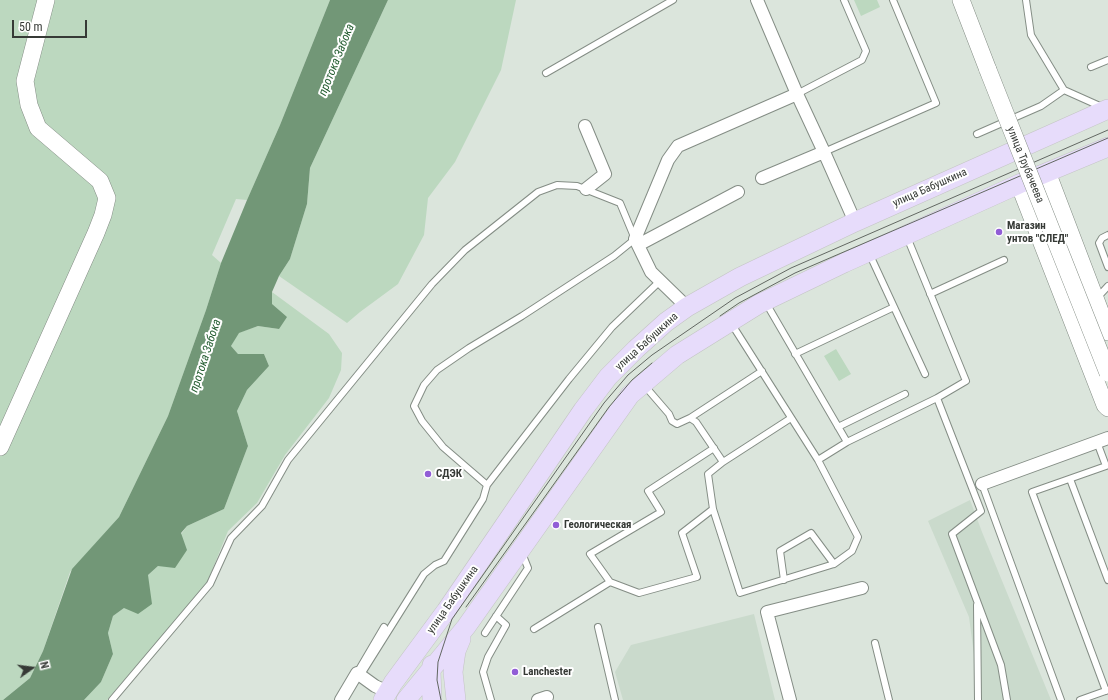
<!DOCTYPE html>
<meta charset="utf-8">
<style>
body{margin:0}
#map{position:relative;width:1108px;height:700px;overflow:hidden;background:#dbe5dc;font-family:"Roboto Condensed",sans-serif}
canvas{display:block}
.north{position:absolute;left:12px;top:648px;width:40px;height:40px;-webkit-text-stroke:3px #fff;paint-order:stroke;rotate:76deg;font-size:11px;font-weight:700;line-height:16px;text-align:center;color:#363a36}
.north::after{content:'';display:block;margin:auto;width:14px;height:18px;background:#363a36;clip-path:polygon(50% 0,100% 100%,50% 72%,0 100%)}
.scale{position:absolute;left:12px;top:20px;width:75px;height:18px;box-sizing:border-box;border:2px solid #363a36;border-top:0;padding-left:5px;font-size:12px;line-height:14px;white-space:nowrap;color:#363a36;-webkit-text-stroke:3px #fff;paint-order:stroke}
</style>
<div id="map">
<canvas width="1108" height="700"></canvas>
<div class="north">N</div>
<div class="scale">50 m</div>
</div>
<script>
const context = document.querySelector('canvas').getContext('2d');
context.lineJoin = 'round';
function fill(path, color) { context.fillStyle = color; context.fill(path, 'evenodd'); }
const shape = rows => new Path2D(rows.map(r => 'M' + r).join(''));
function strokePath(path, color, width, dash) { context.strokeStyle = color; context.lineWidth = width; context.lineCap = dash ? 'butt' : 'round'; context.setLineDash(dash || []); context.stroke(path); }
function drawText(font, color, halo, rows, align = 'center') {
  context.font = font + ' "Roboto Condensed",sans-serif'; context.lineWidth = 4; context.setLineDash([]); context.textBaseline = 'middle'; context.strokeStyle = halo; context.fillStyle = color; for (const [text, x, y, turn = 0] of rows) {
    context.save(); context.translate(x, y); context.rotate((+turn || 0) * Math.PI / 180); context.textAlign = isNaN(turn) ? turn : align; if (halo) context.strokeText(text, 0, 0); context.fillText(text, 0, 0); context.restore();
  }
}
const built = shape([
 [970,500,982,532,1051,700,980,700,969,617,928,521],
 [754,614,775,700,623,700,615,672,631,645]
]);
const green = shape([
 [0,0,330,0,280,125,247,200,236,199,212,255,221,263,206,310,168,416,119,517,70,572,43,651,30,678,3,700,0,700],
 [388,0,516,0,501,70,455,162,428,198,424,235,398,284,360,312,347,323,279,276,290,259,307,204,310,168],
 [854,0,877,0,880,7,861,16],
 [272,292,329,334,342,353,341,370,329,398,285,455,257,503,228,531,206,585,107,700,84,700,101,682,113,654,108,633,113,616,124,608,148,575,158,566,187,526,224,509,248,446,237,411,247,390,269,366,264,354,238,354,231,346,238,333,258,326,279,329,272,304],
 [836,349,851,374,839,381,824,356]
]);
const water = shape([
 [330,0,388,0,310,168,307,204,290,259,279,276,272,292,272,304,287,317,279,329,258,326,239,333,231,346,238,354,264,354,269,366,247,390,237,411,248,446,224,509,187,526,181,533,187,550,175,568,158,566,148,575,152,604,138,614,124,608,113,616,108,633,113,654,101,682,84,700,3,700,30,678,43,651,72,569,119,517,168,416,206,310,221,263,247,200,280,125]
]);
const lane = shape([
 [1026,0,1031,35,1064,90,1102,107],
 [1091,67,1108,60],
 [546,73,673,0],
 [797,94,862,60,866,51,844,0],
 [977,134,1041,106,1064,90],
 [824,152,936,103,893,0],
 [1108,235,1102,238,1099,243,1108,267],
 [907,237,966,381,937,398],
 [869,253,925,374],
 [930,294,1004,260],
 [1097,298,1108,286],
 [766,303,847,442],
 [795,354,894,307],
 [644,385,669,414,672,421,677,424,690,418,696,422,723,462],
 [690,418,762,371],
 [838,427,905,394],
 [1097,442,1106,466,1032,492,1106,691],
 [818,460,847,442,937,398,981,511,952,534,1001,665,1007,700],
 [1070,479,1108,580],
 [980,485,982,484,1061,700],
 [713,509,740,593,834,564,852,551,858,537,818,460,731,323],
 [784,580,780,551,811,533,834,564],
 [610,582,639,593,697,577,682,533,713,509,708,474,723,462,791,418],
 [977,605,978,700],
 [598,627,615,700],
 [534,629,610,582,590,554,661,512,648,491,714,448],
 [485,633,528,568,522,553],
 [875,643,889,700],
 [356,675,384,627,357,673],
 [360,676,424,574,435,565,444,561,483,499,487,485,569,379,612,327,660,281],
 [112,700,210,584,231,538,262,506,288,460,432,284,465,250,538,192,557,185,577,186,620,203,635,239,614,256,522,316,469,348,437,370,424,385,414,406,422,421,443,447,487,485],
 [491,700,483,672,488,657,506,625,496,616],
 [1080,700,1108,690]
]);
const street = shape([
 [757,0,797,94,824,152,855,222],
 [585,126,605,174,586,189],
 [762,178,824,152],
 [638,245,738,192],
 [687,307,651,272,635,239,668,160,678,146,797,94],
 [982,484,1108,438],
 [341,700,357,673,375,686,388,692],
 [538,700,547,697],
 [790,700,767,612,862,588]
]);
const secondary = shape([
 [961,0,988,70],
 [1047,172,1108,332],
 [1019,184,1105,405,1108,408],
 [0,447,96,233,103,215,107,198,100,181,38,128,29,105,25,81,46,0]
]);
const primary = shape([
 [432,665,431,671,432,700],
 [383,700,393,683,446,611,583,410,608,377,636,349,666,322,687,307,740,277,855,222,1108,109],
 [406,700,466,627,630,395,677,355,759,304,844,263,1019,184,1108,147],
 [456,700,453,672,456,651,461,639]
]);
const tram = shape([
 [720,316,739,303,795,273,1108,138],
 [466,607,609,407,632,380,652,363],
 [441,700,437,680,438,662,452,619,604,403,628,375,652,355,735,298,791,268,1108,130]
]);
const secondaryBridge = shape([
 [988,70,1108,373]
]);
const markers = [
 [999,232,4,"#915dd6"],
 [428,474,4,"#915dd6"],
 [556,525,4,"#915dd6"],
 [515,672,4,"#915dd6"]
];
const streetNames = [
 ["улица Трубачеева",1025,165,68],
 ["улица Бабушкина",930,188,-24],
 ["улица Бабушкина",647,342,-42],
 ["улица Бабушкина",453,600,-55]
];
const poiNames = [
 ["Магазин",1007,226],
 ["унтов \"СЛЕД\"",1007,239],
 ["СДЭК",436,474],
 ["Геологическая",564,525],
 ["Lanchester",523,672]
];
const waterNames = [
 ["протока Забока",337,60,-68],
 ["протока Забока",206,356,-72]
];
fill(built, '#cadacc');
fill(green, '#bcd8bf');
fill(water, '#729777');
strokePath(lane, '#848d85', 8);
strokePath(street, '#848d85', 14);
strokePath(secondary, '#848d85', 18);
strokePath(primary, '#c3c4c3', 20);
strokePath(lane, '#fff', 6);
strokePath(street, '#fff', 12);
strokePath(secondary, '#fff', 17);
strokePath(primary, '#e7dcfb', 19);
strokePath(tram, '#626762', 1);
strokePath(secondaryBridge, '#848d85', 18, []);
strokePath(secondaryBridge, '#fff', 17);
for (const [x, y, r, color] of markers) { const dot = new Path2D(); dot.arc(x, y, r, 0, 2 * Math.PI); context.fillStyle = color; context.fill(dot); strokePath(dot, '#fff', 1.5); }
drawText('11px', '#363a36', '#fff', streetNames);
drawText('bold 11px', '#363a36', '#fff', poiNames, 'left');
drawText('italic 12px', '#255e32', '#fff', waterNames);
</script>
